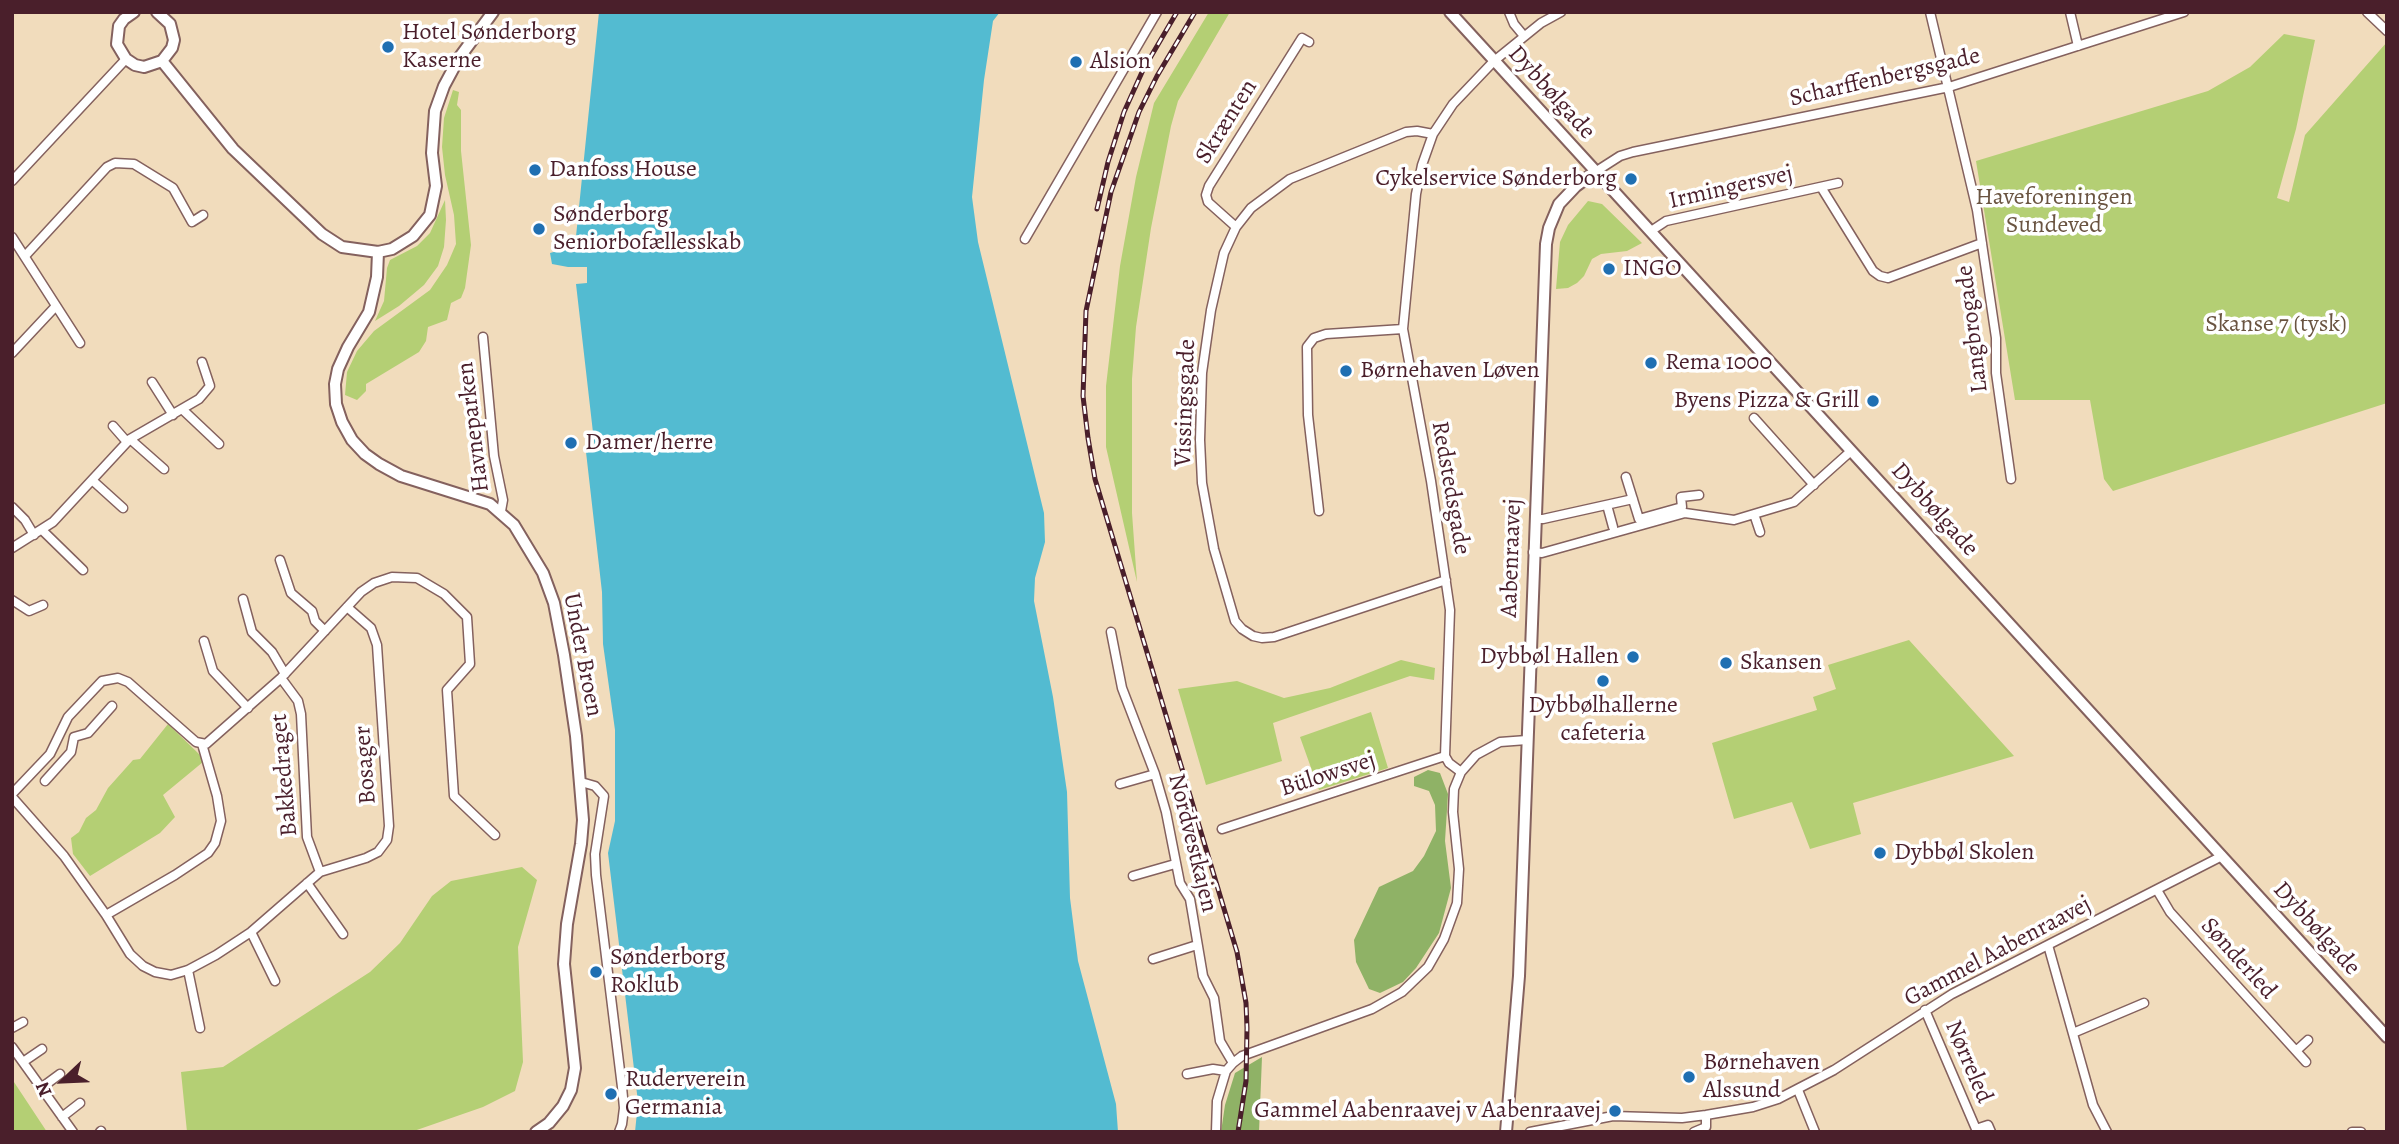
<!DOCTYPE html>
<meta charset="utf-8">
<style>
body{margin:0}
#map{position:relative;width:2399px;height:1144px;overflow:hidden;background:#f1dcbc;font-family:Alegreya,serif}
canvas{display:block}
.frame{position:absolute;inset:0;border:14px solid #4a1f2b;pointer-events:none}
.north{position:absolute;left:28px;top:1046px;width:70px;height:70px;-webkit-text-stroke:5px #fff;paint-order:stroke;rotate:247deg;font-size:19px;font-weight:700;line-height:28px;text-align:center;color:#4a1f2b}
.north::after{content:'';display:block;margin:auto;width:24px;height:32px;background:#4a1f2b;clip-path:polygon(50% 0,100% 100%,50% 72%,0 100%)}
</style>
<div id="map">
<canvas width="2399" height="1144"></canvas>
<div class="frame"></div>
<div class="north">N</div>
</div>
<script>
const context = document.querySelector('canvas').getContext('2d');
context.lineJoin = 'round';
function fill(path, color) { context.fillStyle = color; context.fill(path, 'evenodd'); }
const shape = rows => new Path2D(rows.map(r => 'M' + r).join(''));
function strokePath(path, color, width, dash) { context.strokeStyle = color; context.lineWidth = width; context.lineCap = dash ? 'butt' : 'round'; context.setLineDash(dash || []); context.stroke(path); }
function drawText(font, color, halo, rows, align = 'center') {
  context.font = font + ' Alegreya,serif'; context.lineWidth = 7; context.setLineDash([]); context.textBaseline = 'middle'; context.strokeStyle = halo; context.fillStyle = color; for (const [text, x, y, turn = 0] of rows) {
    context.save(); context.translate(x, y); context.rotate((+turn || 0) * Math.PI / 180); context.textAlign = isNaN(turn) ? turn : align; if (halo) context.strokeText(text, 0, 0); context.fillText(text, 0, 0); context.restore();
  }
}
const green = shape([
 [1209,12,1230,12,1178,101,1171,126,1151,228,1136,327,1132,379,1132,513,1137,582,1106,447,1106,386,1120,266,1136,177,1154,103],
 [2284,34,2315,40,2296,129,2277,198,2289,202,2305,135,2387,42,2387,403,2113,491,2104,479,2090,400,2015,400,1976,161,2208,91,2250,67],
 [453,90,459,92,457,105,461,110,461,151,471,245,465,288,461,298,451,303,447,320,428,327,426,341,419,352,366,384,366,391,357,400,345,395,347,372,357,351,374,331,430,290,447,265,456,244,454,215,445,175,442,147,444,118],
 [445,200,446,220,444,247,438,266,424,285,399,306,375,321,384,301,387,268,390,260,417,246,430,233],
 [1588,201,1602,204,1642,243,1627,251,1601,254,1592,259,1584,276,1577,283,1568,288,1556,289,1560,242,1568,225],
 [1909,640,2014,756,1853,803,1861,834,1810,849,1792,802,1734,819,1712,743,1817,710,1813,697,1836,689,1828,665],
 [1401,660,1435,668,1434,680,1410,676,1273,723,1282,761,1206,785,1178,689,1237,681,1284,698,1330,688],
 [1371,712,1388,768,1319,790,1300,737],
 [168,724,199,754,203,762,163,795,175,817,160,833,90,876,73,854,71,838,79,832,86,818,96,810,108,788,133,760,140,759],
 [522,867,537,880,518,947,523,1062,515,1091,483,1107,411,1132,187,1132,181,1072,223,1067,370,972,400,943,432,896,451,881],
 [12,1079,47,1132,12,1132]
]);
const forest = shape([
 [1428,770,1440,773,1448,794,1445,841,1451,888,1439,933,1416,968,1403,982,1380,993,1369,989,1356,962,1354,940,1379,887,1413,871,1424,856,1436,831,1435,805,1429,791,1414,786,1414,777],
 [1262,1057,1259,1132,1221,1132,1225,1105,1235,1073]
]);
const water = shape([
 [599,12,1000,12,993,21,984,80,972,197,978,242,1044,513,1045,542,1035,578,1034,601,1053,697,1067,792,1070,898,1078,961,1116,1104,1118,1132,635,1132,638,1102,608,853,615,821,615,730,603,644,602,592,586,452,595,450,576,284,587,283,587,267,568,267,552,264,550,253,575,246]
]);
const street = shape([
 [1509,12,1514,24,1524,36],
 [1930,12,1977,210,1996,338,1996,373,2011,479],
 [2070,12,2078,46],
 [2367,12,2387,31],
 [1433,134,1417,131,1406,132,1290,179,1251,208,1236,227,1224,253,1211,310,1202,373,1200,440,1202,483,1214,549,1235,621,1242,629,1253,636,1262,638,1274,637,1446,580],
 [1595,172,1620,156,1633,152,1949,87,2184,12],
 [12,181,126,59],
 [1821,187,1873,271,1880,276,1888,278,1982,243],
 [1236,227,1208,202,1206,195,1209,186,1302,38,1309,42],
 [1651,231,1666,221,1838,183],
 [12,237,80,343],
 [1025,239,1157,12],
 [25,256,107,167,115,163,134,164,173,188,192,222,203,215],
 [483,337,494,456,503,500,501,511],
 [12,353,56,306],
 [152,382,173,415],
 [183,410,219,444],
 [1754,418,1814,485],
 [113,426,127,442],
 [130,439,164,469],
 [1626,477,1639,519,1682,507,1681,497,1699,495],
 [92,480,123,508],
 [1607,505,1613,527],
 [12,507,25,520,34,535],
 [1319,511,1308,415,1307,347,1314,338,1326,334,1403,329],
 [1754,514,1760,532],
 [1535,519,1543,519,1633,499],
 [42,530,83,570],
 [12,548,53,522,130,439,199,399,210,386,202,362],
 [1533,552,1542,553,1685,513,1734,520,1794,502,1851,451],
 [280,560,291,593,312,611,315,621,325,631],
 [243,599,252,632,272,652,285,674],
 [12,600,29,611,43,605],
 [1111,632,1122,688,1155,774,1166,812,1180,883,1190,899,1203,976,1214,998,1220,1041,1233,1063],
 [204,641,213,671,248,708],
 [281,678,298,701,301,714,307,837,320,872],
 [1461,772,1449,763,1445,756,1450,610,1431,481,1403,329,1416,194,1422,165,1433,134,1453,104,1494,61,1541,23,1561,12],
 [45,781,71,752,74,737,88,733,112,706],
 [581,782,595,786,604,796,595,854,596,875,622,1087,624,1108,622,1124,619,1132],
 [1120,784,1155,774],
 [12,794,50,754,68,717,102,681,118,678,128,682,196,742,206,744,281,678,361,592,374,583,392,577,417,578,444,594,467,617,470,664,447,690,454,796,495,835],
 [12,797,64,856,106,915,130,954,143,966,155,972,171,975,188,970,216,955,251,932,320,872,366,858,378,852,387,840,389,826,377,645,371,628,347,607],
 [1222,829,1445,756],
 [1133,876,1175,864],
 [307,883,343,934],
 [2157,890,2170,912,2306,1062],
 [106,915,175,875,208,853,215,843,221,821,217,796,202,744],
 [251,932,275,981],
 [2048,945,2093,1105,2107,1132],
 [1153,959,1197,945],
 [188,970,200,1028],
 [1925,1010,1976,1129,1988,1125,1991,1132],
 [12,1028,23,1022],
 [2073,1033,2144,1003],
 [12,1047,73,1132],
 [2296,1051,2308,1040],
 [23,1062,42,1049],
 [1187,1074,1213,1069,1226,1071],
 [41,1088,60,1074],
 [1798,1090,1815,1132],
 [62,1117,80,1103],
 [100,1132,101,1131],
 [1216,1132,1217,1101,1226,1071,1233,1063,1242,1056,1372,1009,1402,992,1428,967,1444,939,1457,903,1459,869,1453,812,1454,789,1461,772,1476,755,1500,742,1527,740],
 [1530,1132,1613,1116,1682,1118,1706,1115,1753,1107,1778,1099,1834,1070,1952,994,2222,856],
 [1694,1132,1706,1127,1706,1115],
 [2352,1132,2361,1132]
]);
const secondary = shape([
 [134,12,124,19,119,26,117,44,126,59,135,65,144,67,162,61,172,48,174,40,170,24,157,12],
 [1450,12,2387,1037],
 [162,61,233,149,322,234,342,247,378,252,392,249,413,236,430,215,436,186,432,153,435,111,444,86,459,58,493,12],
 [378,252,377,277,369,312,348,347,338,369,335,384,336,404,342,422,352,440,365,454,379,464,401,476,490,504,514,525,543,573,554,603,564,655,576,736,583,820,581,844,567,924,564,964,575,1068,571,1090,563,1106,549,1123,536,1132],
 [1506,1132,1519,976,1546,244,1549,228,1559,204,1576,186,1595,172]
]);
const rail = shape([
 [1195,12,1157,76,1139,112,1111,192,1086,311,1083,396,1088,438,1095,479,1237,952,1246,1003,1247,1028,1246,1081,1238,1132],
 [1097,209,1108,162,1124,112,1143,70,1177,12]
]);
const markers = [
 [388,47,7,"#1f6fb2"],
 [1076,62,7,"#1f6fb2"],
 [535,170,7,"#1f6fb2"],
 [1631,179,7,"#1f6fb2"],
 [539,229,7,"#1f6fb2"],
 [1609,269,7,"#1f6fb2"],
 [1651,363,7,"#1f6fb2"],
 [1346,371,7,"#1f6fb2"],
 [1873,401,7,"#1f6fb2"],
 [571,443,7,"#1f6fb2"],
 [1633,657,7,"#1f6fb2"],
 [1726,663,7,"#1f6fb2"],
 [1603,681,7,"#1f6fb2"],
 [1880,853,7,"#1f6fb2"],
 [596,972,7,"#1f6fb2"],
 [1689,1077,7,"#1f6fb2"],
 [611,1094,7,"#1f6fb2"],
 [1615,1111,7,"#1f6fb2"]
];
const poiNames = [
 ["Hotel Sønderborg",402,33],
 ["Kaserne",402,61],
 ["Alsion",1090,62],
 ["Danfoss House",549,170],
 ["Cykelservice Sønderborg",1617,179,"right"],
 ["Sønderborg",553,215],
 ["Seniorbofællesskab",553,243],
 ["INGO",1623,269],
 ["Rema 1000",1665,363],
 ["Børnehaven Løven",1360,371],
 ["Byens Pizza & Grill",1859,401,"right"],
 ["Damer/herre",585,443],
 ["Dybbøl Hallen",1619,657,"right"],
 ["Skansen",1740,663],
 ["Dybbølhallerne",1603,706,"center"],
 ["cafeteria",1603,734,"center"],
 ["Dybbøl Skolen",1894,853],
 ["Sønderborg",610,958],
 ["Roklub",610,986],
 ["Børnehaven",1703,1063],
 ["Alssund",1703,1091],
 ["Ruderverein",625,1080],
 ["Germania",625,1108],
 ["Gammel Aabenraavej v Aabenraavej",1601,1111,"right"]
];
const streetNames = [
 ["Scharffenbergsgade",1885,78,-13],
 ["Dybbølgade",1551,93,48],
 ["Skrænten",1227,122,-58],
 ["Irmingersvej",1731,188,-13],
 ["Langbrogade",1973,329,-97],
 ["Vissingsgade",1186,403,-88],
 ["Havneparken",474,427,-97],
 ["Redstedsgade",1450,488,80],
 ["Dybbølgade",1934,510,48],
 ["Aabenraavej",1512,558,-88],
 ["Under Broen",582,655,79],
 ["Bosager",366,765,-94],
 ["Bakkedraget",285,775,-95],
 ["Bülowsvej",1328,775,-18],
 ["Nordvestkajen",1192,843,76],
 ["Dybbølgade",2316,929,48],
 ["Gammel Aabenraavej",1998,952,-28],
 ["Sønderled",2238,959,48],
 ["Nørreled",1968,1062,67]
];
const parkNames = [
 ["Haveforeningen",2054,198],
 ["Sundeved",2054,226],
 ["Skanse 7 (tysk)",2276,325]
];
fill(green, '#b4cf74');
fill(forest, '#8fb266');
fill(water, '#53bbd1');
strokePath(street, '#84615e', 11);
strokePath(secondary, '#84615e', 14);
strokePath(street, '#fff', 8);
strokePath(secondary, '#fff', 10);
strokePath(rail, '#4a1f2b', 5);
strokePath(rail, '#fff', 2.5, [8]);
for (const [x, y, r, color] of markers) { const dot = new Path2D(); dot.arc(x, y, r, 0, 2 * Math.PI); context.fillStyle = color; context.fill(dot); strokePath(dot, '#fff', 2.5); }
drawText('24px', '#4a1f2b', '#fff', poiNames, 'left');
drawText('24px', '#4a1f2b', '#fff', streetNames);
drawText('24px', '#6a5441', '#fff', parkNames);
</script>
